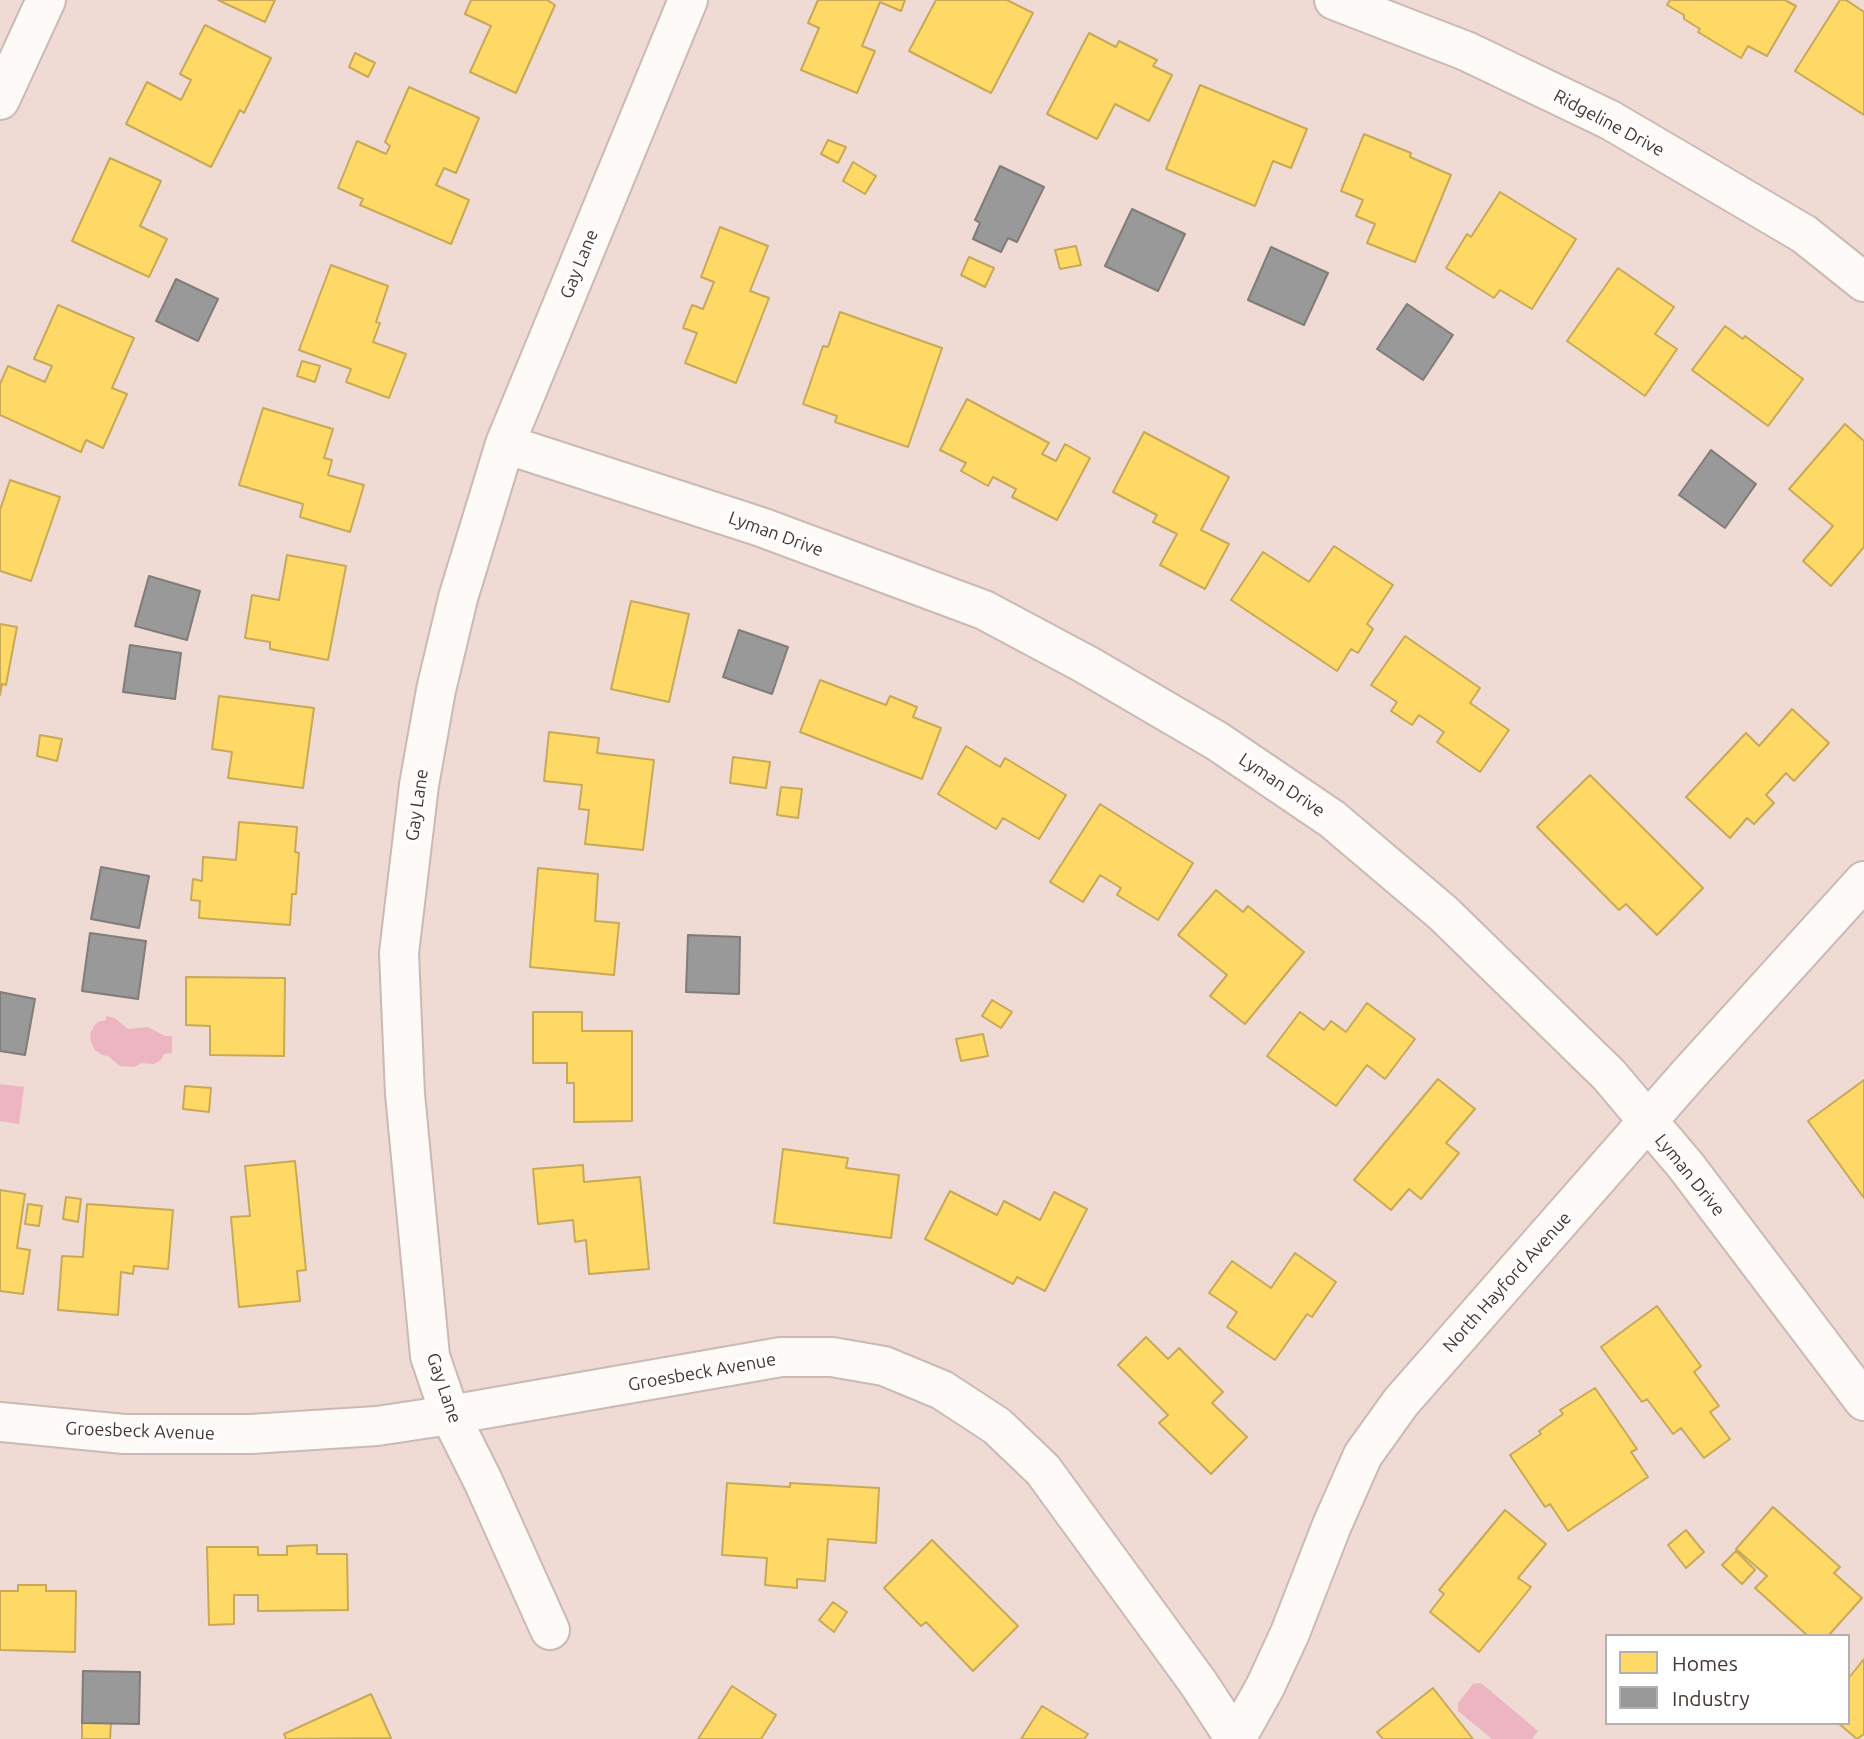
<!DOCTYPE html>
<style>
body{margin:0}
#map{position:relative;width:1864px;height:1739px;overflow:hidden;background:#efdbd3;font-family:Ubuntu,sans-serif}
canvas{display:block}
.legend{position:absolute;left:1605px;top:1634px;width:245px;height:91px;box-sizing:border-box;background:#fff;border:2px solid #b5afad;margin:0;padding:9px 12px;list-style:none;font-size:21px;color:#463833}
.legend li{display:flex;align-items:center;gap:14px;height:35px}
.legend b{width:35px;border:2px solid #b5afad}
</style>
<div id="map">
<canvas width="1864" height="1739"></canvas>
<ul class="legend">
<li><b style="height:19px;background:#ffd966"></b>Homes</li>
<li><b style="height:19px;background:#999"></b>Industry</li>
</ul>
</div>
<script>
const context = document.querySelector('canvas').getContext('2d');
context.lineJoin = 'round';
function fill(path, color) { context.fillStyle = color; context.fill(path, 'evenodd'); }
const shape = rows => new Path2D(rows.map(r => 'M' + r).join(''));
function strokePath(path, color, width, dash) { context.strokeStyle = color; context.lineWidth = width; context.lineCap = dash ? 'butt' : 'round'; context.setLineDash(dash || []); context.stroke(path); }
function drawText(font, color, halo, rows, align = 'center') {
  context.font = font + ' Ubuntu,sans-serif'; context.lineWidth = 7; context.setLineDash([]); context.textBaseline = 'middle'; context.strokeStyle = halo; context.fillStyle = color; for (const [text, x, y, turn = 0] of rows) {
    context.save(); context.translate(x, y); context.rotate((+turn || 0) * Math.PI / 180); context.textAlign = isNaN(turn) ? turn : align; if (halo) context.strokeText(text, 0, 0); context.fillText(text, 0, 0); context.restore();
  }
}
const water = shape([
 [106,1016,115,1018,128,1029,148,1027,165,1036,172,1036,172,1053,164,1054,161,1060,154,1064,142,1063,134,1067,120,1066,108,1056,102,1055,95,1050,91,1042,90,1034,94,1026,98,1022,106,1020],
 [0,1084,24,1087,19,1124,0,1121],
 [1481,1683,1538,1731,1532,1739,1492,1739,1458,1711,1458,1703,1473,1684]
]);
const homes = shape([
 [218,0,275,0,265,22,218,0],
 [471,0,547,0,555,5,516,93,470,72,491,26,465,14,471,0],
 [818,0,905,0,901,11,880,2,862,46,875,51,857,93,801,70,819,28,808,23,818,0],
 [936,0,1007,0,1033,13,991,93,909,51,936,0],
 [1670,0,1785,0,1796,6,1767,56,1748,46,1741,58,1698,32,1700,29,1684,19,1684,15,1667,5,1670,0],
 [1840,0,1846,0,1864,12,1864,115,1795,71,1840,0],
 [205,25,271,58,244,113,240,110,211,167,126,124,147,82,181,100,191,80,180,74,205,25],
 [1089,33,1116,47,1119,41,1157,60,1153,66,1172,75,1149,121,1115,104,1097,139,1047,114,1089,33],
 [355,53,375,63,368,77,349,67,355,53],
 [1200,85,1307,129,1291,168,1273,161,1255,206,1166,169,1200,85],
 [409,87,479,118,456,173,444,168,436,185,469,200,451,244,360,205,363,199,338,188,357,141,386,154,390,146,385,142,409,87],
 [1364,134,1411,153,1410,157,1451,175,1415,262,1367,243,1375,224,1356,216,1363,200,1341,191,1364,134],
 [828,140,846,147,838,163,821,154,828,140],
 [110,158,161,181,140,226,167,239,149,277,72,241,110,158],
 [853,162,876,176,865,194,843,181,853,162],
 [1500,192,1576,239,1532,309,1500,290,1494,298,1446,268,1467,234,1471,237,1500,192],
 [720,227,768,246,750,291,769,298,736,383,685,363,697,333,683,328,692,305,703,309,714,282,701,277,720,227],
 [1076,246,1081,265,1060,269,1055,250,1076,246],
 [969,257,994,268,985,287,961,275,969,257],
 [331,265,388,286,376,322,380,323,373,342,406,354,389,398,346,382,351,369,299,350,331,265],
 [1618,268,1674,307,1655,334,1677,349,1645,396,1567,341,1618,268],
 [58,305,134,338,112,388,127,394,103,448,86,440,81,452,0,415,0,384,8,366,45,382,52,366,34,359,58,305],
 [840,312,942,348,908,447,835,422,837,416,803,404,823,346,828,347,840,312],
 [1725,326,1743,339,1745,336,1803,379,1768,426,1692,370,1725,326],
 [302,361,320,366,315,382,297,376,302,361],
 [967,399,1049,443,1042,454,1056,461,1065,444,1090,458,1057,520,1012,497,1016,489,993,477,988,486,961,471,966,463,940,450,967,399],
 [263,408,333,429,324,458,332,460,328,475,364,485,350,532,300,517,303,504,239,485,263,408],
 [1845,424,1864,441,1864,547,1831,586,1803,561,1833,526,1789,489,1845,424],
 [1144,432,1229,477,1201,530,1229,544,1205,589,1160,565,1177,534,1153,522,1157,515,1113,492,1144,432],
 [10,480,60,497,31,581,0,571,0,510,10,480],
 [1334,546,1393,585,1367,624,1373,629,1358,653,1351,649,1337,671,1231,600,1263,552,1309,582,1334,546],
 [287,555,346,566,328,660,270,649,270,642,245,638,252,595,279,600,287,555],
 [631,601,689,614,669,702,611,689,631,601],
 [0,624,17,627,6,685,2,684,0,695,0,624],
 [1405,636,1480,688,1470,703,1509,730,1480,772,1437,742,1444,732,1419,715,1412,725,1391,711,1397,702,1371,685,1405,636],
 [820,680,886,705,890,696,917,707,913,717,941,728,922,779,800,732,820,680],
 [219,696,314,708,303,788,228,778,232,752,212,749,219,696],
 [1792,709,1829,743,1794,781,1786,773,1766,795,1774,803,1754,824,1747,818,1730,838,1686,797,1746,733,1759,746,1792,709],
 [549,732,599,738,597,753,654,760,643,850,585,844,589,810,579,809,582,785,544,781,549,732],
 [40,735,62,739,57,761,37,756,40,735],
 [966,746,1000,767,1005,758,1066,795,1039,839,1003,818,996,829,938,794,966,746],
 [733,757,770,762,766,788,730,783,733,757],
 [1590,775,1703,888,1657,935,1626,904,1619,910,1537,827,1590,775],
 [781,787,802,789,798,818,777,815,781,787],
 [1100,804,1193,863,1158,920,1117,895,1121,888,1100,875,1083,902,1050,882,1100,804],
 [239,822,297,827,295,852,299,853,296,894,292,894,290,925,199,918,200,901,191,900,193,879,202,881,203,857,236,860,239,822],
 [538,868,598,874,595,921,619,923,614,975,530,967,538,868],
 [1216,890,1243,912,1248,906,1304,952,1245,1024,1210,996,1227,975,1178,935,1216,890],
 [186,977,285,978,284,1056,210,1055,210,1026,186,1025,186,977],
 [992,1000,1012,1012,1001,1028,982,1016,992,1000],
 [1367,1003,1415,1039,1385,1079,1367,1065,1336,1106,1267,1056,1300,1012,1324,1030,1331,1021,1346,1032,1367,1003],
 [533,1012,582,1012,582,1031,632,1031,632,1121,574,1122,574,1083,567,1083,567,1063,533,1063,533,1012],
 [983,1034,988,1056,961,1061,956,1039,983,1034],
 [1438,1079,1475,1109,1446,1143,1459,1153,1421,1199,1409,1189,1391,1210,1354,1180,1438,1079],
 [1864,1080,1864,1198,1808,1121,1864,1080],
 [185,1086,211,1088,209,1112,183,1109,185,1086],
 [783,1149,848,1158,846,1168,899,1175,891,1238,774,1223,783,1149],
 [295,1161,306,1270,297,1271,300,1301,239,1307,231,1217,250,1216,245,1166,295,1161],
 [583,1165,584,1182,640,1177,649,1269,589,1274,586,1240,575,1242,573,1220,538,1224,533,1169,583,1165],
 [0,1190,25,1194,17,1248,30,1250,23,1294,0,1291,0,1190],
 [950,1191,997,1215,1004,1201,1040,1220,1054,1192,1087,1209,1045,1291,1017,1277,1013,1284,925,1239,950,1191],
 [66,1197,81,1199,78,1222,63,1219,66,1197],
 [28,1204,42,1206,39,1226,25,1224,28,1204],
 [87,1204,173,1210,168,1269,134,1266,133,1274,121,1272,118,1315,58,1310,62,1256,83,1257,87,1204],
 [1295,1253,1336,1282,1312,1317,1307,1314,1275,1360,1227,1327,1237,1312,1209,1293,1232,1261,1271,1288,1295,1253],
 [1657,1306,1701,1366,1694,1372,1719,1406,1710,1412,1730,1439,1704,1458,1681,1428,1673,1434,1647,1399,1642,1402,1601,1347,1657,1306],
 [1146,1337,1168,1359,1179,1348,1223,1392,1212,1403,1247,1437,1211,1474,1159,1423,1168,1415,1118,1365,1146,1337],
 [1595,1388,1637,1449,1631,1452,1648,1477,1568,1531,1550,1504,1545,1507,1510,1455,1541,1434,1539,1431,1563,1414,1560,1410,1595,1388],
 [727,1483,790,1487,790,1483,879,1488,876,1543,828,1539,825,1581,797,1579,797,1588,765,1585,767,1558,722,1555,727,1483],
 [1773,1507,1840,1567,1834,1573,1862,1598,1828,1636,1808,1636,1755,1588,1767,1576,1736,1549,1773,1507],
 [1505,1510,1546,1544,1518,1578,1531,1587,1479,1652,1430,1612,1444,1594,1439,1590,1505,1510],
 [1686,1530,1704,1552,1686,1568,1668,1545,1686,1530],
 [932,1540,1018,1626,973,1671,926,1622,921,1626,884,1588,932,1540],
 [317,1545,317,1554,347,1554,348,1610,258,1611,258,1595,234,1595,234,1624,209,1625,207,1547,258,1547,258,1555,287,1555,287,1546,317,1545],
 [1736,1551,1755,1570,1742,1584,1722,1565,1736,1551],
 [18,1585,46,1585,46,1591,76,1591,75,1652,0,1650,0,1591,18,1591,18,1585],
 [833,1602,847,1612,834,1632,819,1620,833,1602],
 [1864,1659,1864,1734,1857,1739,1838,1723,1848,1723,1848,1679,1864,1659],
 [732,1686,776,1715,761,1739,698,1739,732,1686],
 [1433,1688,1473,1739,1383,1739,1377,1732,1433,1688],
 [371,1694,391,1738,286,1739,284,1734,371,1694],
 [1042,1706,1088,1734,1084,1739,1021,1739,1042,1706],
 [82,1723,111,1723,110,1739,82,1739,82,1723]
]);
const industry = shape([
 [1000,166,1044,187,1017,242,1008,238,1001,252,973,239,980,223,975,220,1000,166],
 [1132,209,1185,234,1158,291,1105,266,1132,209],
 [1271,247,1328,273,1304,325,1248,300,1271,247],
 [176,279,218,299,198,341,156,321,176,279],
 [1407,304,1453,335,1423,380,1377,349,1407,304],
 [1711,450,1756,484,1725,528,1679,495,1711,450],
 [149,576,200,591,187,640,135,626,149,576],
 [739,630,788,647,772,694,723,677,739,630],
 [130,645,181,653,175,699,123,692,130,645],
 [101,867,149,876,139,928,91,919,101,867],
 [90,933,146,941,138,999,82,991,90,933],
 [688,935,740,937,739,994,686,992,688,935],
 [0,992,35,999,25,1055,0,1051,0,992],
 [83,1671,140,1672,139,1724,82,1723,83,1671]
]);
const street = shape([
 [1334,0,1466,51,1610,120,1804,234,1864,282],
 [0,100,46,0],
 [505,444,761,527,984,610,1087,665,1217,741,1332,819,1443,913,1609,1075,1686,1166,1864,1401],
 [0,1422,124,1434,251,1434,377,1426,450,1415,781,1357,832,1357,884,1366,942,1390,997,1426,1043,1470,1199,1684,1235,1739],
 [550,1630,483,1481,450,1415,430,1356,405,1094,399,953,419,785,436,690,458,598,505,444,688,0],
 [1236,1739,1265,1687,1290,1633,1332,1525,1363,1455,1401,1402,1688,1075,1864,881]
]);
const streetNames = [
 ["Ridgeline Drive",1609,123,28],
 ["Gay Lane",579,264,-68],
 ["Lyman Drive",776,534,20],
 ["Lyman Drive",1282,785,34],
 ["Gay Lane",417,805,-82],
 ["Lyman Drive",1690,1175,51],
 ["North Hayford Avenue",1507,1282,-48],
 ["Groesbeck Avenue",702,1372,-10],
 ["Gay Lane",444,1388,71],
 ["Groesbeck Avenue",140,1431,2]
];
fill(water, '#edb4c1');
fill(homes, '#ffd966');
strokePath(homes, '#c8a957', 2);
fill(industry, '#999');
strokePath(industry, '#807c7a', 2);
strokePath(street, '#cab9b4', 42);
strokePath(street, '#fdfaf8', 38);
drawText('18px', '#463833', '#fff', streetNames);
</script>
